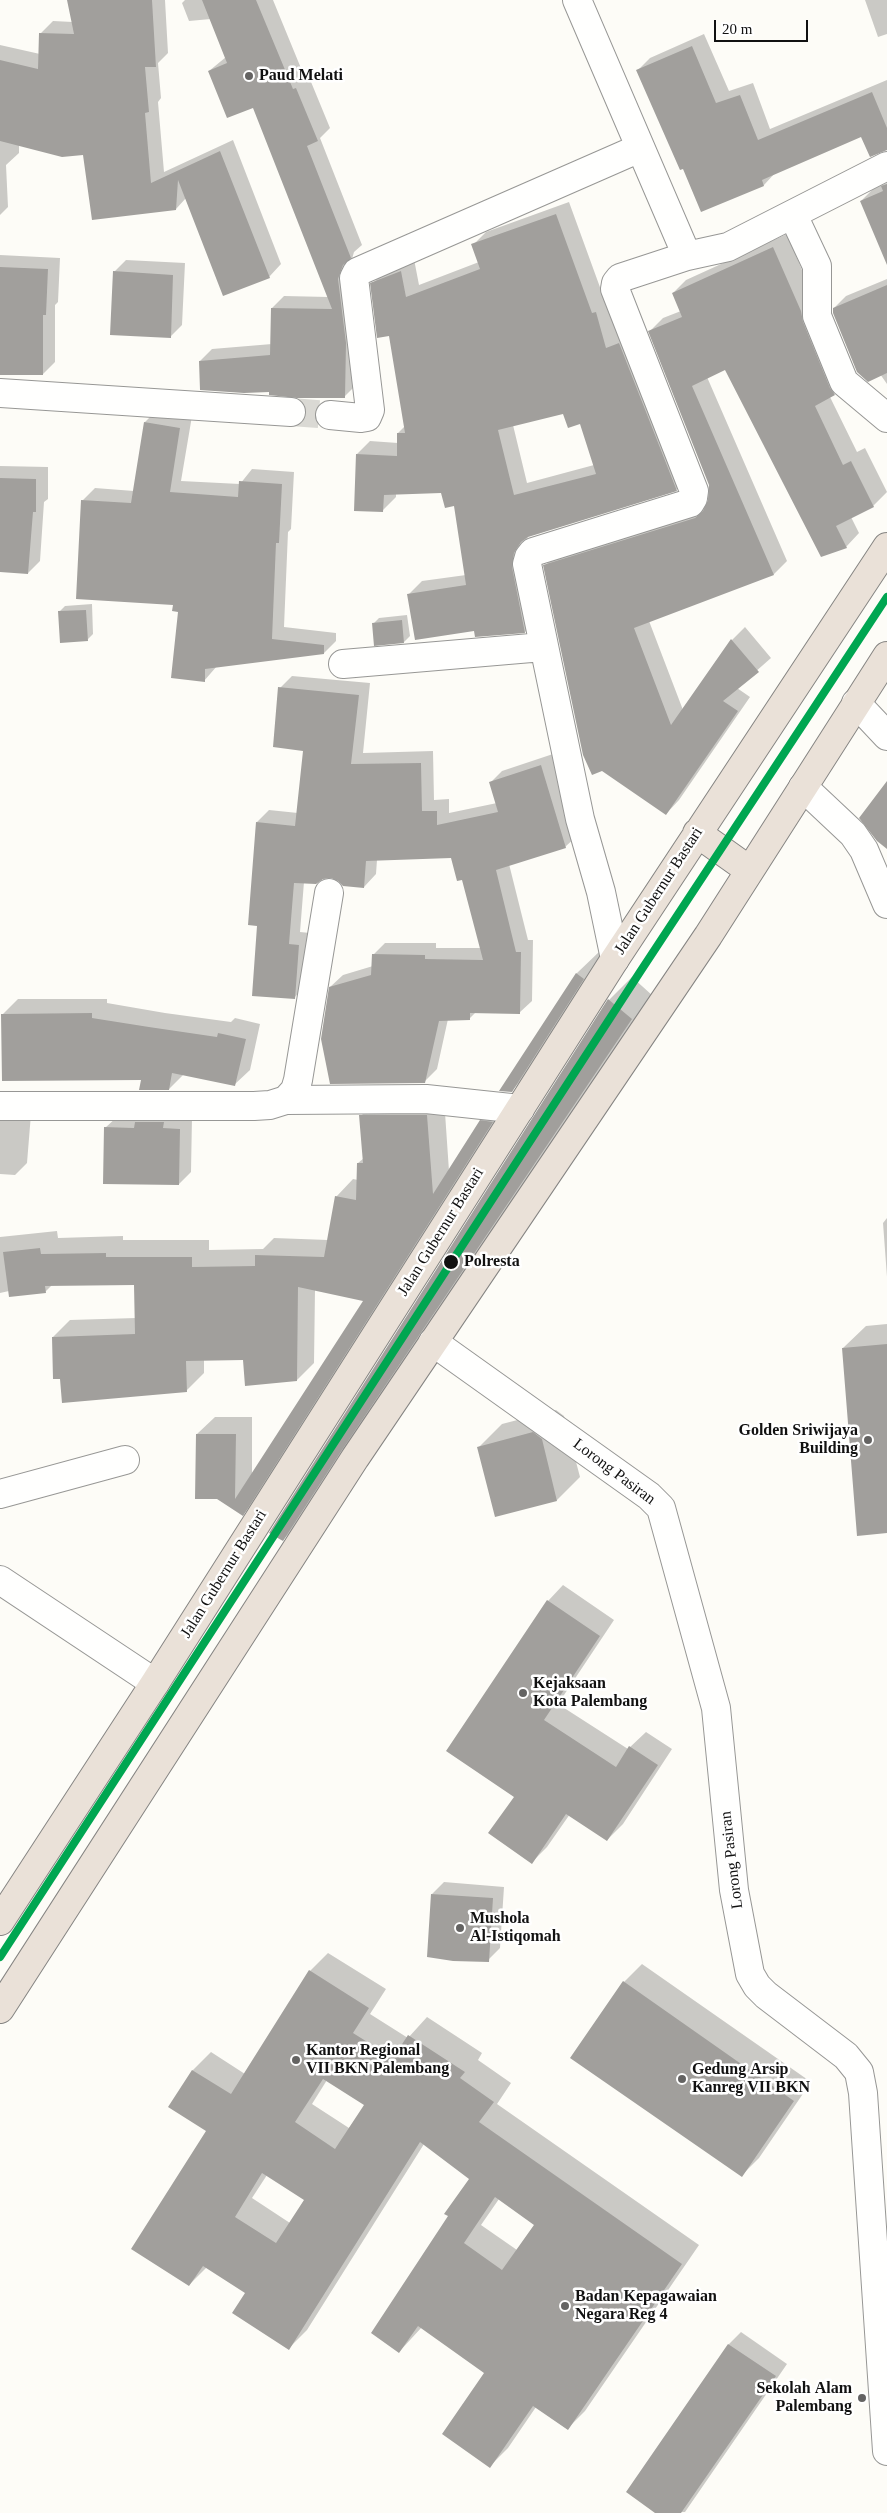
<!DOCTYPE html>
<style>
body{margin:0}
#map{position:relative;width:887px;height:2513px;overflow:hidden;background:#fdfcf7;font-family:"Times New Roman",serif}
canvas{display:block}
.scale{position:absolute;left:714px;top:20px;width:94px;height:22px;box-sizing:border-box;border:2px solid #111;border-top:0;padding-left:6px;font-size:15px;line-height:18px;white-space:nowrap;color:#111;-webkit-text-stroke:4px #fff;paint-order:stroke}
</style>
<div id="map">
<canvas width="887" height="2513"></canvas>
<div class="scale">20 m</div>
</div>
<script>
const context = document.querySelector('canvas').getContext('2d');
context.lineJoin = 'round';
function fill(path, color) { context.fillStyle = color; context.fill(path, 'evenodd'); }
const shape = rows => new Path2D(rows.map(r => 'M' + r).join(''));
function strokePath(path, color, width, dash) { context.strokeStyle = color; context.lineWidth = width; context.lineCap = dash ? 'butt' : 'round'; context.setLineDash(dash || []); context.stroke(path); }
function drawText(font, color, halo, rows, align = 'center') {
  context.font = font + ' "Times New Roman",serif'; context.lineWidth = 5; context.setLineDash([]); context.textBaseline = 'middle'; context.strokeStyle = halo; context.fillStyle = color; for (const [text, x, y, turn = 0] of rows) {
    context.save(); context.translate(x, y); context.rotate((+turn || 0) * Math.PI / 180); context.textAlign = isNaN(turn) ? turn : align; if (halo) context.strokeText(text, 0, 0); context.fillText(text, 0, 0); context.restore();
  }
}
const shadow = shape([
 [69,0,165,0,168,53,158,63,161,98,158,102,164,172,233,140,281,264,269,277,186,198,176,209,85,153,19,145,19,153,6,165,8,207,0,215,0,45,40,54,40,34,53,21,73,22],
 [185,0,273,0,305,78,309,77,330,128,320,138,362,245,354,252,350,266,356,385,344,397,270,391,200,361,212,349,272,344,272,308,284,296,329,297,253,106,209,71,226,57,211,19,189,21,182,3],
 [865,0,887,0,887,34,878,37],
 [704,34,729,91,753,83,770,129,887,80,887,145,862,135,776,172,764,185,684,167,638,70,650,58],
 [887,183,887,262,861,201,873,189],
 [569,202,605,301,609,300,689,477,676,490,528,536,524,553,538,619,525,632,476,636,475,629,409,594,422,581,466,575,455,504,442,492,396,494,396,497,383,510,357,454,370,441,398,443,398,433,405,426,390,334,372,284,385,271,414,259,419,285,479,262,473,245,486,232],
 [564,413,581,423,594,465,527,483,513,425],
 [787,234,848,381,830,397,857,452,865,448,887,492,873,506,851,517,859,533,846,547,726,369,707,377,787,561,774,574,649,621,683,710,732,640,745,627,771,658,737,688,750,697,679,800,666,814,545,566,558,552,707,506,710,485,650,331,663,318,681,311,673,293,686,280],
 [0,255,60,258,58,302,55,305,55,362,43,374,0,374],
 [126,260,185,263,182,325,170,337,114,272],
 [887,279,887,384,834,308,846,296],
 [157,410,192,416,181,481,240,484,252,469,294,472,291,529,288,532,284,627,336,633,336,641,324,653,217,666,204,681,175,604,82,501,95,488,134,491,145,422],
 [0,466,48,467,48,499,44,502,40,561,28,573,0,571],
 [92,604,93,634,87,640,59,612,65,606],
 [407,615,410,636,404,642,373,624,379,618],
 [292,676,370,683,363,753,433,751,434,800,449,799,449,813,497,803,490,783,502,771,553,754,578,835,565,847,509,864,528,940,533,940,532,1001,519,1013,476,1012,469,1019,448,1019,437,1069,425,1081,330,987,343,975,373,966,373,955,385,943,436,943,436,948,481,948,463,879,452,856,377,860,376,874,364,887,331,876,304,882,300,932,310,933,306,985,294,998,259,924,257,822,269,810,298,813,305,750,280,688],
 [600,951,606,956,534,1068,511,1091,501,1090,577,973],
 [632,977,653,996,305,1517,283,1540,609,1000],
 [18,999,107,999,107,1003,165,1013,231,1022,235,1018,260,1024,250,1070,234,1085,184,1074,169,1089,2,1015],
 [378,1098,444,1098,449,1171,481,1121,499,1104,509,1105,260,1497,243,1514,197,1434,215,1417,252,1417,252,1476,365,1300,315,1290,314,1363,297,1380,244,1358,204,1359,204,1373,187,1390,61,1377,53,1337,70,1320,136,1318,135,1283,52,1285,45,1292,9,1291,0,1293,0,1237,57,1231,58,1238,123,1236,123,1240,209,1240,209,1250,263,1249,274,1238,328,1240,336,1197,353,1179,358,1180,358,1163,364,1158,361,1116],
 [31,1114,27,1163,15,1175,0,1174,0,1116],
 [118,1116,192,1117,191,1172,179,1184,105,1128],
 [887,1218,887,1277,883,1223],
 [887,1324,887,1531,843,1348,866,1326],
 [556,1410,564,1416,580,1477,557,1500,496,1515,479,1447,502,1424],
 [563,1585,614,1620,558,1704,628,1749,646,1732,672,1749,623,1824,607,1840,570,1814,547,1847,532,1862,515,1796,548,1601],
 [444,1882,504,1887,500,1948,488,1960,432,1894],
 [328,1953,386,1989,370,2014,408,2038,427,2017,482,2053,478,2060,511,2083,497,2104,699,2245,585,2411,567,2429,536,2407,508,2448,490,2466,486,2372,422,2327,399,2352,450,2216,471,2179,424,2144,307,2330,289,2348,247,2292,207,2267,189,2285,208,2130,170,2106,193,2070,211,2052,245,2074,310,1971],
 [327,2080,366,2105,349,2128,312,2104],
 [267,2175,305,2199,290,2223,252,2198],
 [499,2199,535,2224,517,2250,481,2225],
 [642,1964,811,2082,759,2158,741,2176,624,1982],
 [741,2332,787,2364,685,2512,658,2513,628,2492,729,2344]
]);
const building = shape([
 [67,0,152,0,156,67,145,67,149,112,145,113,151,183,220,151,270,278,223,296,178,180,176,210,92,220,83,155,62,157,0,141,0,60,38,69,39,33,74,34],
 [202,0,256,0,293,89,296,88,318,141,307,146,351,258,343,265,338,279,346,343,345,398,297,398,269,395,269,392,244,393,200,390,199,361,270,355,271,308,332,309,253,108,227,118,208,71,227,63],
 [692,46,716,103,740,95,758,140,872,92,887,128,887,150,870,157,861,137,762,180,764,186,701,212,683,169,680,170,636,70],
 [887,184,887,265,860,201,883,191,881,186],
 [556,214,592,313,596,312,606,348,619,343,677,491,528,537,521,542,514,553,512,567,525,633,475,637,474,631,415,640,407,594,466,585,454,506,445,508,441,493,384,495,383,512,354,511,356,454,397,456,397,433,405,433,389,336,377,338,370,283,401,271,406,297,480,269,471,244],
 [563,414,568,428,580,424,596,474,514,495,498,430],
 [773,247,801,311,803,322,830,388,835,395,815,406,843,465,851,461,874,507,836,526,847,548,821,557,725,370,692,386,774,575,634,628,671,725,731,639,759,672,723,701,738,711,666,815,602,771,592,775,583,755,543,565,695,518,703,511,708,500,709,485,648,331,682,317,672,293],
 [0,267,48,269,46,315,43,315,43,375,0,375],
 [113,271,173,275,171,338,110,335],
 [887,285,887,373,868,382,857,372,833,313,833,308],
 [144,422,180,428,170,492,238,497,239,481,282,484,279,543,276,543,272,639,324,645,324,654,205,669,205,682,171,678,178,612,172,611,173,605,76,599,81,500,131,503],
 [0,478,36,479,36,512,33,512,28,574,0,572],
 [86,610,88,641,60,643,58,611],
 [402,620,404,643,374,646,372,623],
 [278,687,359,695,351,764,421,763,422,811,437,811,437,825,498,812,489,782,541,765,566,848,496,870,516,952,521,952,520,1014,470,1013,470,1020,439,1021,425,1083,330,1084,321,1039,329,987,371,975,372,954,425,955,425,959,483,960,462,880,457,881,451,858,366,861,364,888,343,886,338,881,331,878,323,879,316,884,294,883,289,944,299,945,295,999,252,996,257,926,248,925,256,822,295,826,303,751,273,747],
 [887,781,887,849,877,841,859,818],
 [576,973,584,979,512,1092,499,1091],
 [608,999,632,1019,342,1450,283,1541,269,1533],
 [92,1013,92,1018,149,1027,217,1037,218,1033,246,1039,235,1086,172,1073,169,1090,139,1090,141,1080,2,1081,1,1014],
 [359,1115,427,1115,433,1194,480,1120,493,1122,243,1516,217,1499,195,1499,196,1434,236,1434,235,1499,363,1301,298,1287,297,1381,245,1386,243,1360,186,1361,187,1392,62,1403,60,1379,53,1379,52,1337,135,1334,134,1285,45,1286,46,1293,9,1297,3,1252,40,1248,41,1254,106,1253,106,1257,192,1257,192,1267,255,1266,255,1255,324,1257,335,1196,356,1200,357,1163,363,1163],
 [135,1122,164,1122,163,1128,180,1129,179,1185,103,1184,104,1127,134,1128],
 [887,1344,887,1533,857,1536,842,1348],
 [533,1432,542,1439,557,1501,495,1517,477,1447],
 [547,1600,600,1636,544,1720,616,1767,629,1746,658,1765,607,1841,566,1814,532,1864,488,1833,514,1797,446,1751],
 [431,1894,493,1898,489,1962,453,1961,427,1957],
 [309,1970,369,2008,353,2033,393,2058,408,2035,465,2072,460,2078,494,2102,479,2122,682,2264,568,2430,533,2406,490,2468,442,2434,484,2373,418,2326,399,2353,371,2333,448,2216,444,2214,469,2179,420,2142,289,2350,232,2313,245,2293,203,2266,189,2286,131,2249,206,2131,168,2107,192,2070,231,2094],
 [323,2079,364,2105,335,2149,295,2122],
 [262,2173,304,2200,276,2243,235,2217],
 [495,2197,534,2225,502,2270,464,2243],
 [623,1981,794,2101,742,2177,570,2058],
 [728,2344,776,2376,681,2513,655,2513,626,2492]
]);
const streetTunnel = shape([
 [291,412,330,415]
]);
const street = shape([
 [577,0,687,256],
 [793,215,817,266,817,316,844,382,887,418],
 [0,393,291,412],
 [330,415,361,418,367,417,370,410,354,278,357,272,640,148],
 [343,664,543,647],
 [856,703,887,736],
 [803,787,853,834,864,850,887,904],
 [615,959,601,892,580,819,527,564,529,557,533,552,690,503,693,498,694,491,615,289,616,283,620,278,687,256,728,247,887,166],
 [286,1100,426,1099,520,1109],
 [0,1106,254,1106,270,1105,286,1100,295,1090,298,1080,329,893],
 [433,1342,649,1496,661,1508,716,1708,734,1890,750,1974,757,1986,766,1995,846,2056,859,2072,863,2093,887,2451],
 [0,1494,125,1460],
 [0,1580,155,1683]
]);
const highway = shape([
 [697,833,749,870],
 [0,1921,155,1683,615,959,887,547],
 [0,2009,355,1458,708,936,887,656]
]);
const rail1 = shape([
 [0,1957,640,972,887,597]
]);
const markers = [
 [249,76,5,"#646362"],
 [451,1262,8,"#111"],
 [868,1440,5,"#646362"],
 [523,1693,5,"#646362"],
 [460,1928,5,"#646362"],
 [296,2060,5,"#646362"],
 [682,2079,5,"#646362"],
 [565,2306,5,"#646362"],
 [862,2398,5,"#646362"]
];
const poiNames = [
 ["Paud Melati",259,76],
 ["Golden Sriwijaya",858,1431,"right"],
 ["Building",858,1449,"right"],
 ["Kejaksaan",533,1684],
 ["Kota Palembang",533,1702],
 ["Mushola",470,1919],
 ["Al-Istiqomah",470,1937],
 ["Kantor Regional",306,2051],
 ["VII BKN Palembang",306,2069],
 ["Gedung Arsip",692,2070],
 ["Kanreg VII BKN",692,2088],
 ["Badan Kepagawaian",575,2297],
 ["Negara Reg 4",575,2315],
 ["Sekolah Alam",852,2389,"right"],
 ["Palembang",852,2407,"right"]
];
const streetNames = [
 ["Jalan Gubernur Bastari",659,891,-57],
 ["Jalan Gubernur Bastari",441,1232,-58],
 ["Lorong Pasiran",614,1472,37],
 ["Jalan Gubernur Bastari",224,1574,-58],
 ["Lorong Pasiran",732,1860,-97]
];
const stopNames = [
 ["Polresta",464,1262]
];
fill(shadow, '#0003');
fill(building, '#a19f9c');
strokePath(streetTunnel, '#dad9d4', 28, [28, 14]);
strokePath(street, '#979795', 30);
strokePath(highway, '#858482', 30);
strokePath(street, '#fffffe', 28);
strokePath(highway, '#eae1d8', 28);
strokePath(rail1, '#00a651', 8);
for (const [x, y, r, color] of markers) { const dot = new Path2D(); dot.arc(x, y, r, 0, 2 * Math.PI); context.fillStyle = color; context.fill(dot); strokePath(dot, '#fff', 2); }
drawText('bold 16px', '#111', '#fff', poiNames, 'left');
drawText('16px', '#111', '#fff', streetNames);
drawText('bold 16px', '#111', '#fff', stopNames, 'left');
</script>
